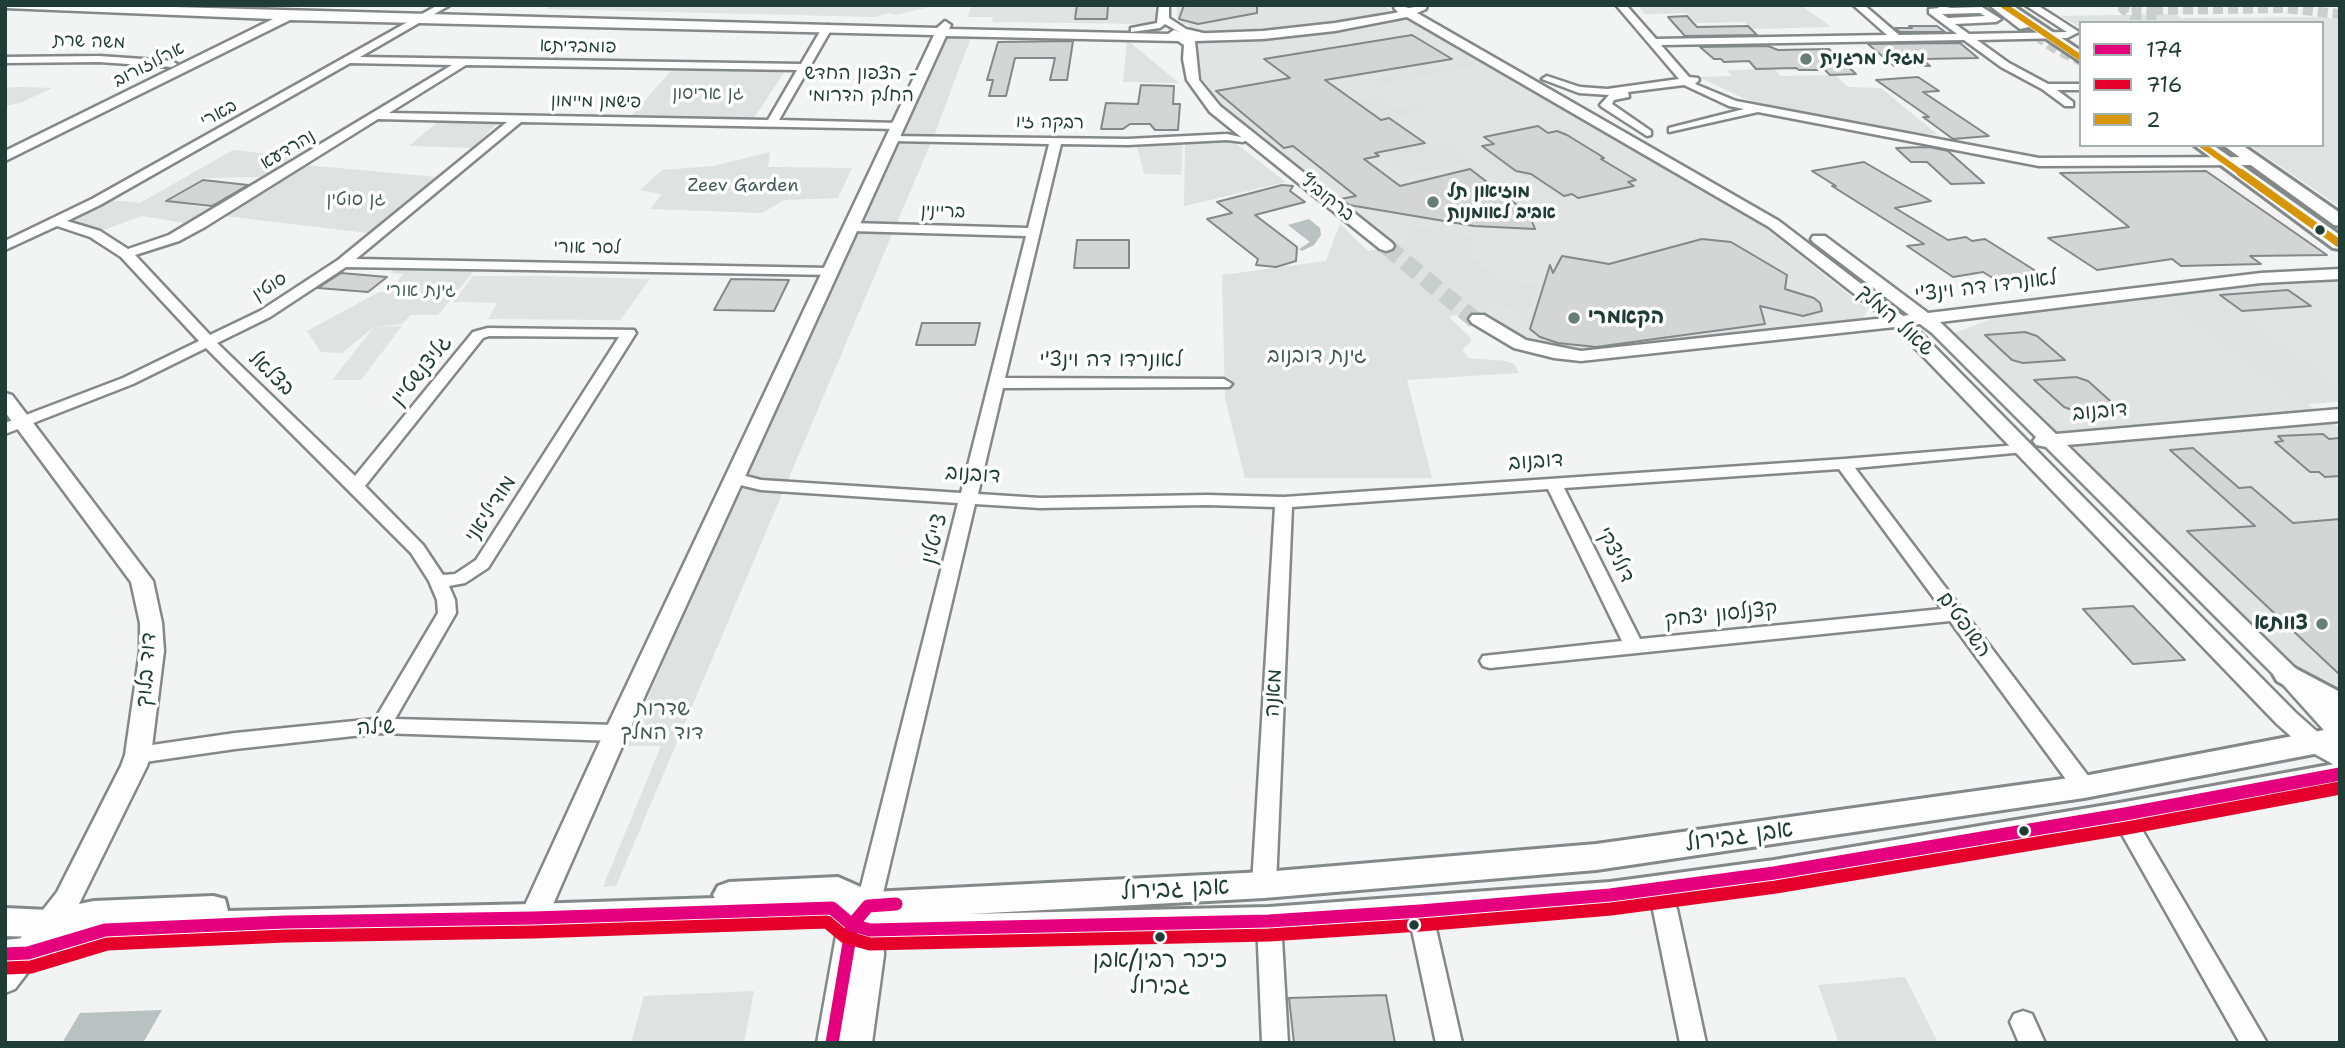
<!DOCTYPE html>
<meta charset="utf-8">
<style>
body{margin:0}
#map{position:relative;width:2345px;height:1048px;overflow:hidden;background:#f2f3f3;font-family:"Shantell Sans",sans-serif}
canvas{display:block}
.frame{position:absolute;inset:0;border:7px solid #1f3d34;pointer-events:none}
.legend{position:absolute;left:2079px;top:21px;width:245px;height:126px;box-sizing:border-box;background:#fff;border:2px solid #a5b1ae;margin:0;padding:9px 12px;list-style:none;font-size:21px;color:#1f3d34}
.legend li{display:flex;align-items:center;gap:14px;height:35px}
.legend b{width:35px;border:2px solid #a5b1ae}
</style>
<div id="map">
<canvas width="2345" height="1048"></canvas>
<div class="frame"></div>
<ul class="legend">
<li><b style="height:9px;background:#e5007d"></b>174</li>
<li><b style="height:9px;background:#e4002b"></b>716</li>
<li><b style="height:9px;background:#d79608"></b>2</li>
</ul>
</div>
<script>
const context = document.querySelector('canvas').getContext('2d');
context.lineJoin = 'round';
function fill(path, color) { context.fillStyle = color; context.fill(path, 'evenodd'); }
const shape = rows => new Path2D(rows.map(r => 'M' + r).join(''));
function strokePath(path, color, width, dash) { context.strokeStyle = color; context.lineWidth = width; context.lineCap = dash ? 'butt' : 'round'; context.setLineDash(dash || []); context.stroke(path); }
function drawText(font, color, halo, rows, align = 'center') {
  context.font = font + ' "Shantell Sans","Playpen Sans Hebrew",sans-serif'; context.lineWidth = 7; context.setLineDash([]); context.textBaseline = 'middle'; context.strokeStyle = halo; context.fillStyle = color; for (const [text, x, y, turn = 0] of rows) {
    context.save(); context.translate(x, y); context.rotate((+turn || 0) * Math.PI / 180); context.textAlign = isNaN(turn) ? turn : align; if (halo) context.strokeText(text, 0, 0); context.fillText(text, 0, 0); context.restore();
  }
}
const built = shape([
 [552,5,1155,5,1156,20,1145,24,992,22,993,17,968,17,971,6,929,7,896,15,890,13,874,17,546,9],
 [1177,5,1382,5,1702,188,1768,230,1868,310,1863,318,1589,352,1548,347,1521,335,1464,304,1219,103,1202,78,1190,26,1182,23,1177,17],
 [1183,144,1181,175,1144,174,1137,147],
 [473,276,544,276,650,279,620,320,488,319,497,303,453,302],
 [2340,279,2340,402,2308,404,2340,428,2340,699,2311,684,1952,334,2006,313,2153,295],
 [402,326,361,380,332,380,374,327]
]);
const green = shape([
 [1637,5,1801,5,1831,27,1752,29,1744,22,1696,23,1686,13,1645,14],
 [2175,14,2181,18,2324,17,2340,20,2340,207,2249,145,2322,145,2322,23,2081,23,2081,28,2061,16],
 [942,31,973,32,935,133,616,886,603,887,661,746,627,746,851,227],
 [1127,40,1179,83,1123,82],
 [1462,57,1477,66,1385,83,1366,80,1464,62,1458,58],
 [1774,69,1781,76,1835,75,1848,87,1881,88,1938,135,1867,126,1796,112,1745,99,1699,77,1732,76,1727,70],
 [671,71,785,71,754,118,630,117],
 [5,88,19,87,52,88,20,103,5,106],
 [1374,97,1390,110,1414,106,1423,112,1358,124,1373,114,1354,101],
 [440,120,500,121,472,148,409,146],
 [1220,141,1234,142,1286,182,1184,206,1185,144],
 [1438,142,1446,144,1472,162,1409,175,1380,153],
 [233,150,293,157,260,177,204,178,164,201,209,208,184,223,142,216,103,230,74,220,110,200,140,203],
 [1486,151,1516,171,1531,174,1565,196,1557,198,1516,171,1509,173,1479,153],
 [770,152,768,167,852,168,838,198,784,200,762,213,650,209,662,194,640,190,662,170,713,166],
 [305,165,437,177,368,233,224,216],
 [1340,224,1368,251,1403,244,1413,226,1473,237,1464,257,1483,260,1479,268,1495,271,1493,278,1539,286,1525,317,1513,308,1492,303,1483,311,1474,313,1469,311,1449,317,1471,338,1470,343,1462,350,1469,358,1506,361,1514,364,1519,373,1407,380,1432,478,1245,478,1225,398,1222,275,1326,261],
 [397,266,476,268,438,315,411,315,402,324,374,327,342,353,321,352,307,331,379,292,389,292,403,274,391,273],
 [2202,285,2253,326,2340,389,2340,400,2303,403,2151,290],
 [1905,977,1938,1043,1839,1043,1818,985],
 [754,991,744,1043,631,1043,644,996]
]);
const water = shape([
 [1309,219,1320,228,1321,235,1314,245,1302,251,1299,249,1310,242,1288,225],
 [162,1010,143,1043,62,1043,80,1013]
]);
const building = shape([
 [1077,5,1108,5,1107,19,1075,19,1077,5],
 [1184,5,1257,5,1257,13,1198,24,1179,19,1184,5],
 [1687,16,1697,27,1748,26,1757,35,1685,36,1668,17,1687,16],
 [1909,26,1937,26,1945,32,1900,32,1895,28,1912,28,1909,26],
 [1412,35,1452,59,1325,80,1381,120,1389,118,1425,143,1375,153,1379,156,1364,159,1400,186,1470,169,1529,214,1535,229,1474,226,1349,205,1341,199,1356,196,1293,146,1284,148,1216,91,1290,78,1264,59,1412,35],
 [1073,41,1067,80,1050,80,1055,58,1015,58,1006,96,989,96,993,80,987,80,998,42,1073,41],
 [1960,43,1978,58,1922,59,1930,66,1894,66,1868,44,1960,43],
 [1768,46,1778,50,1829,49,1856,74,1830,75,1825,70,1799,70,1796,68,1756,69,1749,61,1724,62,1721,59,1714,59,1700,47,1768,46],
 [1918,77,1939,91,1923,92,1989,136,1953,139,1923,117,1929,117,1876,80,1918,77],
 [1141,85,1174,86,1173,104,1180,104,1178,130,1155,130,1150,124,1130,124,1123,129,1101,129,1106,103,1138,104,1141,85],
 [1538,126,1548,133,1557,131,1567,135,1598,154,1604,158,1601,159,1636,180,1628,182,1634,186,1578,198,1572,194,1564,196,1531,174,1516,171,1482,146,1494,144,1484,137,1538,126],
 [1929,147,1948,151,1984,183,1951,184,1927,162,1911,162,1896,148,1929,147],
 [1864,162,1931,201,1895,208,1948,240,1966,237,1972,241,1985,239,2039,273,1996,280,1983,272,1953,277,1907,246,1924,244,1832,186,1836,186,1812,171,1864,162],
 [2206,171,2327,255,2250,256,2261,264,2181,266,2172,259,2097,270,2048,238,2129,227,2060,173,2206,171],
 [203,180,248,185,212,206,166,201,203,180],
 [1282,185,1293,186,1290,191,1305,202,1255,215,1297,247,1296,261,1276,267,1256,265,1258,259,1207,219,1232,213,1217,202,1282,185],
 [1702,239,1731,242,1787,275,1785,289,1814,298,1820,303,1822,311,1803,316,1760,306,1765,324,1596,347,1558,343,1540,337,1530,329,1550,265,1553,273,1562,256,1609,264,1702,239],
 [1077,240,1129,240,1129,268,1074,268,1077,240],
 [341,273,387,277,368,292,318,288,341,273],
 [731,279,789,280,774,311,714,310,731,279],
 [2288,290,2311,306,2242,311,2220,295,2288,290],
 [922,323,980,323,975,345,916,345,922,323],
 [2025,332,2037,336,2065,360,2023,363,2012,360,1985,335,2025,332],
 [2076,377,2088,381,2118,408,2075,411,2064,407,2034,380,2076,377],
 [2323,434,2329,439,2340,438,2340,476,2325,477,2319,472,2310,472,2275,442,2283,441,2278,436,2323,434],
 [2193,448,2239,488,2251,487,2293,523,2340,519,2340,675,2187,531,2255,526,2170,450,2193,448],
 [2133,606,2185,660,2133,664,2083,609,2133,606],
 [1386,995,1395,1043,1294,1043,1289,998,1386,995]
]);
const minorTunnel = shape([
 [2132,6,2153,10,2158,15,2132,15,2123,9,2132,6],
 [2153,10,2284,8,2340,14],
 [2024,27,2057,50,2081,61]
]);
const tertiaryTunnel = shape([
 [1386,246,1475,320]
]);
const minor = shape([
 [438,5,450,5,360,57,801,64,822,28,827,25,832,28,779,120,898,123,904,126,898,129,521,122,356,259,830,268,835,269,835,275,346,267,270,317,217,343,355,476,473,332,488,328,634,330,636,333,488,568,465,583,449,586,455,600,456,613,395,719,616,725,623,728,626,733,623,738,616,741,381,733,235,749,138,763,131,761,127,755,131,749,138,747,235,733,375,719,438,613,437,600,429,581,411,553,206,348,133,384,5,434,5,423,123,378,199,341,121,257,90,237,57,226,5,250,5,241,92,199,438,5],
 [350,63,452,65,169,235,128,249,100,231,67,221,100,205,350,63],
 [466,65,797,70,768,120,389,113,466,65],
 [378,119,507,122,338,260,260,311,210,335,135,255,179,241,205,227,378,119],
 [489,336,619,337,476,560,455,574,443,575,423,545,365,486,483,338,489,336],
 [1159,5,1169,5,1169,18,1186,29,1220,37,1215,40,1183,34,1165,24,1160,28,1131,32,1131,28,1157,23,1159,5],
 [1616,5,1626,5,1656,39,1887,35,1853,5,1864,5,1899,35,1957,34,1929,13,1929,9,1939,8,1936,5,1951,8,1982,7,2001,19,1996,22,1955,24,1969,34,2067,32,2025,5,2037,5,2079,32,2067,38,1977,40,2009,63,2048,84,2081,84,2081,90,2057,90,2073,102,2073,106,2065,106,2042,89,2001,67,1964,40,1661,45,1689,77,1698,78,1699,80,1695,84,1736,101,2039,158,2254,157,2260,161,2254,165,2039,166,1758,112,1669,132,1669,128,1744,109,1729,106,1684,85,1628,92,1629,97,1614,100,1612,104,1651,131,1651,135,1647,136,1602,107,1600,105,1609,95,1579,93,1542,79,1547,76,1580,87,1607,89,1679,79,1616,5],
 [1980,13,1985,16,1948,18,1942,14,1980,13],
 [1989,5,2001,5,2029,27,2020,29,1989,5],
 [99,56,172,61,177,64,172,67,99,62,5,63,5,57,99,56],
 [1227,134,1249,139,1243,142,1227,140,1128,145,1061,144,1005,378,1224,379,1232,384,1229,387,1003,388,978,494,1040,498,1207,495,1284,497,1844,459,2030,444,2032,447,2030,450,2024,452,1855,468,2092,781,2095,787,2092,793,2084,795,2076,793,1950,621,1490,668,1483,666,1480,661,1483,656,1622,641,1548,489,1292,507,1276,885,1272,892,1264,894,1256,892,1252,885,1275,507,1207,505,1040,508,975,504,880,906,876,913,868,916,860,913,856,906,958,503,761,490,728,482,726,478,734,473,761,480,961,493,1026,236,851,231,845,227,851,223,1028,228,1049,144,892,141,888,140,888,136,1128,139,1227,134],
 [1839,469,1942,609,1640,639,1564,488,1839,469],
 [2125,806,2133,808,2141,828,2267,1043,2240,1043,2119,829,2114,814,2117,808,2125,806],
 [1654,880,1662,882,1677,909,1706,1043,1680,1043,1653,910,1642,889,1646,882,1654,880],
 [1420,901,1428,904,1432,911,1462,1043,1436,1043,1408,911,1412,904,1420,901],
 [1269,911,1277,914,1281,921,1288,1043,1262,1043,1257,921,1261,914,1269,911],
 [2023,1011,2032,1014,2045,1043,2019,1043,2010,1022,2014,1014,2023,1011]
]);
const tertiary = shape([
 [5,5,101,5,937,28,945,21,951,25,949,29,1168,34,1174,30,1185,34,1263,31,1335,23,1395,13,1398,12,1394,8,1397,5,1409,8,1427,5,1426,9,1417,13,1779,221,1903,316,1909,315,1813,242,1811,239,1813,236,1825,236,1928,313,2261,273,2340,269,2340,279,2261,283,1940,322,2056,434,2340,409,2340,421,2067,445,2295,668,2340,716,2340,741,2331,738,2279,680,2046,447,2036,445,2033,441,2036,437,1932,333,1920,324,1913,325,2295,712,2322,736,2340,747,2340,768,2304,748,2277,724,1895,327,1581,361,1554,358,1514,348,1472,323,1469,319,1472,315,1484,315,1526,340,1581,351,1885,318,1769,227,1407,17,1335,31,1263,39,1195,41,1199,80,1220,106,1392,243,1394,246,1392,249,1386,251,1380,249,1210,112,1187,80,1183,59,1184,45,1178,41,946,36,628,733,547,918,543,926,533,930,523,926,519,918,604,733,934,35,290,20,5,161,5,151,273,19,5,8,5,5],
 [5,393,12,395,153,581,162,623,164,651,151,755,147,766,77,908,15,989,5,993,5,958,57,892,121,766,125,755,140,651,140,623,131,582,5,412,5,393],
 [862,901,879,907,883,915,884,955,872,1043,817,1043,838,925,852,905,862,901]
]);
const secondary = shape([
 [1996,5,2012,5,2081,51,2081,62,1996,5],
 [2194,145,2213,145,2340,235,2340,249,2333,248,2194,145],
 [2223,145,2242,145,2340,213,2340,226,2334,225,2223,145],
 [2287,664,2340,692,2340,715,2330,712,2277,681,2273,674,2277,667,2287,664],
 [2340,727,2340,749,2084,798,1596,870,1264,898,969,914,1269,907,1610,882,1774,860,2125,802,2340,763,2340,785,2125,826,1774,886,1610,908,1269,935,870,944,840,935,825,922,533,932,285,936,105,944,28,967,5,968,5,940,34,937,5,936,5,908,49,910,94,901,213,896,225,899,228,911,533,904,715,898,713,895,718,886,729,882,838,877,872,892,1264,872,1596,844,2084,776,2340,727]
]);
const bus1 = shape([
 [5,954,28,953,105,930,285,922,533,918,832,908,852,925,870,930,1269,921,1420,911,1610,895,1774,873,2125,814,2340,774],
 [832,1043,852,925,868,906,896,904]
]);
const bus2 = shape([
 [6,968,31,967,107,944,285,936,533,932,827,922,845,937,870,944,1269,935,1421,925,1611,909,1776,887,2127,828,2340,788]
]);
const bus3Far1 = shape([
 [2003,5,2081,58],
 [2202,145,2244,175]
]);
const bus3 = shape([
 [2241,173,2340,244]
]);
const markers = [
 [1806,59,7,"#697d77"],
 [1433,202,7,"#697d77"],
 [2320,230,6,"#1f3d34"],
 [1574,318,7,"#697d77"],
 [2322,624,7,"#697d77"],
 [2024,831,6,"#1f3d34"],
 [1414,925,6,"#1f3d34"],
 [1160,937,6,"#1f3d34"]
];
const farStreetnames = [
 ["משה שרת",89,42,2],
 ["פומבדיתא",578,47,1],
 ["ארלוזורוב",149,65,-27],
 ["פישמן מיימון",596,102,1],
 ["בארי",219,114,-29],
 ["רבקה זיו",1050,123,1],
 ["נהרדעא",288,150,-31],
 ["ברקוביץ",1327,198,39],
 ["בריינין",943,212,2],
 ["לסר אורי",587,248,1],
 ["סוטין",270,287,-32]
];
const farPoinames = [
 ["מגדל מרגנית",1820,59],
 ["מוזיאון תל",1447,192],
 ["אביב לאומנות",1447,213]
];
const farParknames = [
 ["גן אריסון",708,94],
 ["Zeev Garden",743,186],
 ["גן סוטין",356,200],
 ["גינת אורי",421,291]
];
const farNeighbourhoodnames = [
 ["הצפון החדש -",861,74],
 ["החלק הדרומי",861,96]
];
const streetNames = [
 ["לאונרדו דה וינצ'י",1986,287,-7],
 ["שאול המלך",1895,321,42],
 ["לאונרדו דה וינצ'י",1111,361],
 ["גליצנשטיין",422,371,-51],
 ["בצלאל",271,374,44],
 ["דובנוב",2100,412,-5],
 ["דובנוב",1536,462,-4],
 ["דובנוב",973,475,4],
 ["מודיליאני",491,509,-57],
 ["צייטלין",935,539,-76],
 ["דוליצקי",1615,555,64],
 ["קצנלסון יצחק",1721,615,-6],
 ["השופטים",1964,625,54],
 ["דוד בלוך",147,670,-86],
 ["מאנה",1274,693,-87],
 ["שילה",376,728,-2]
];
const poiNames = [
 ["הקאמרי",1588,318],
 ["צוותא",2308,624,"right"]
];
const parkNames = [
 ["גינת דובנוב",1317,357],
 ["שדרות",662,710],
 ["דוד המלך",662,734]
];
const nearBusnames = [
 ["כיכר רבין/אבן",1160,961],
 ["גבירול",1160,987]
];
const nearStreetnames = [
 ["אבן גבירול",1739,837,-8],
 ["אבן גבירול",1175,890,-3]
];
fill(built, '#e0e4e3');
fill(green, '#dee2e1');
fill(water, '#b9c2c0');
fill(building, '#d3d6d5');
strokePath(building, '#838988', 2);
strokePath(minorTunnel, '#c8cfcd', 10, [10, 5]);
strokePath(tertiaryTunnel, '#c8cfcd', 17, [17, 8]);
strokePath(minor, '#838988', 5);
strokePath(tertiary, '#838988', 5);
strokePath(secondary, '#838988', 6);
fill(minor, '#fdfdfd');
fill(tertiary, '#fdfdfd');
fill(secondary, '#fdfdfd');
strokePath(bus1, '#e5007d', 13);
strokePath(bus2, '#e4002b', 13);
strokePath(bus3Far1, '#d79608', 6);
strokePath(bus3, '#d79608', 8);
for (const [x, y, r, color] of markers) { const dot = new Path2D(); dot.arc(x, y, r, 0, 2 * Math.PI); context.fillStyle = color; context.fill(dot); strokePath(dot, '#fff', 2.5); }
drawText('18px', '#1f3d34', '#fff', farStreetnames);
drawText('bold 18px', '#1f3d34', '#fff', farPoinames, 'left');
drawText('18px', '#425b54', '#fff', farParknames);
drawText('19px', '#1f3d34', '#fff', farNeighbourhoodnames);
drawText('21px', '#1f3d34', '#fff', streetNames);
drawText('bold 21px', '#1f3d34', '#fff', poiNames, 'left');
drawText('21px', '#425b54', '#fff', parkNames);
drawText('23px', '#1f3d34', '#fff', nearBusnames);
drawText('24px', '#1f3d34', '#fff', nearStreetnames);
</script>
